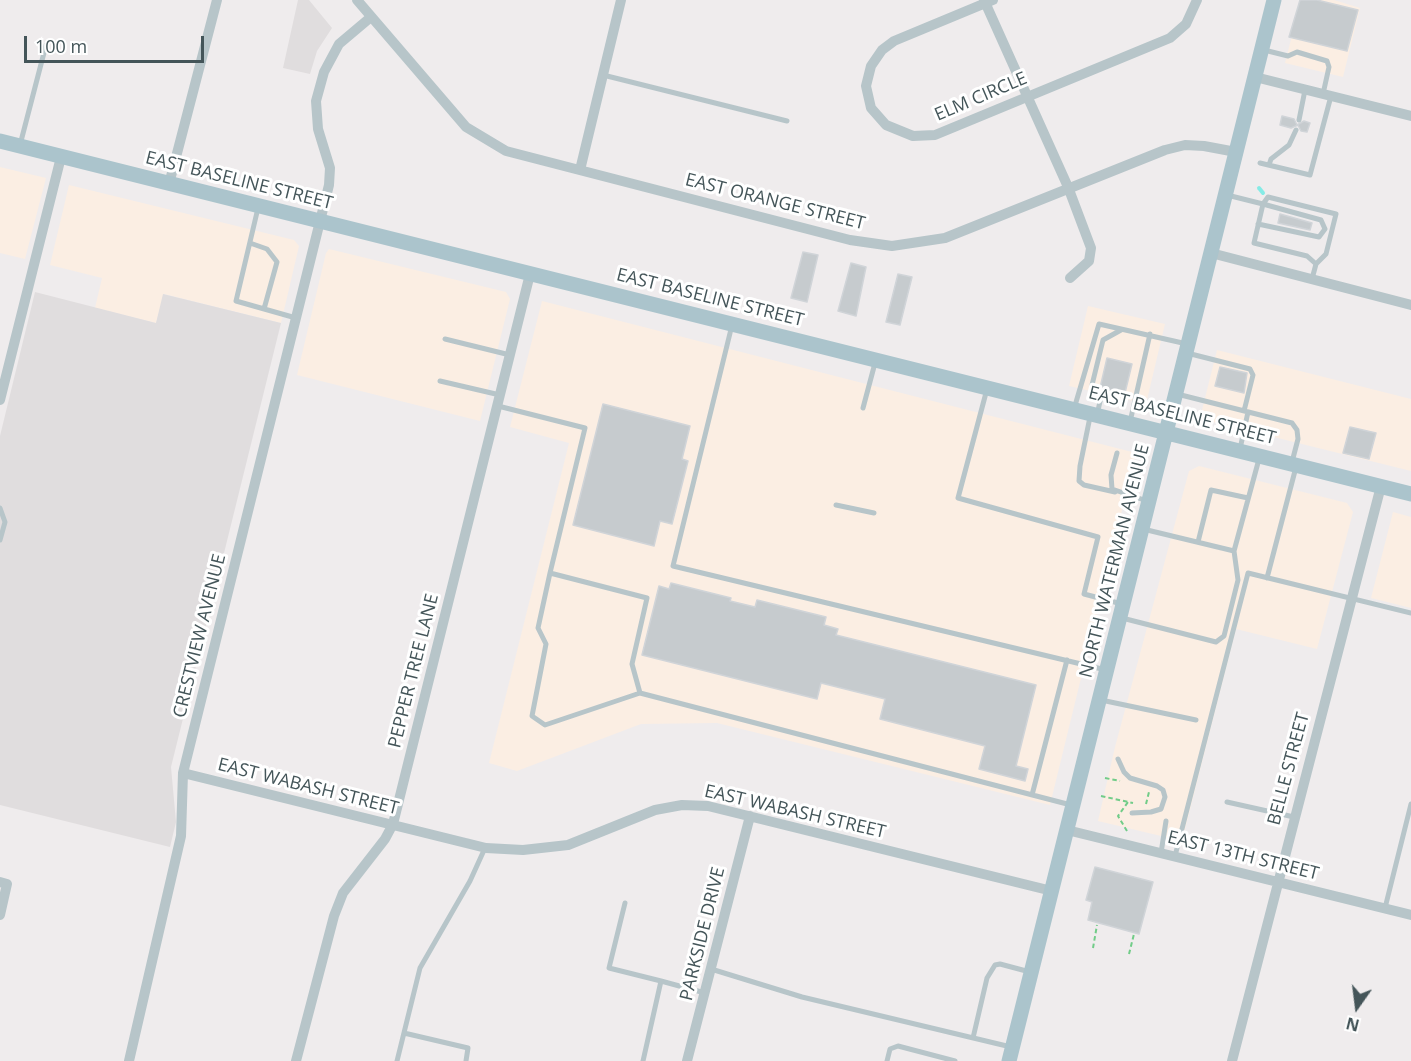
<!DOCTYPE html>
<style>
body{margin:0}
#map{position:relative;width:1411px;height:1061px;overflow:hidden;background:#efeced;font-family:"Open Sans",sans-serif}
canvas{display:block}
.north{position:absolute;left:1327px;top:977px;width:60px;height:60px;-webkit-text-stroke:4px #fff;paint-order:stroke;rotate:194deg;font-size:16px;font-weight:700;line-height:24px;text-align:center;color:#445559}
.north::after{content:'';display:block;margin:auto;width:21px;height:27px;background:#445559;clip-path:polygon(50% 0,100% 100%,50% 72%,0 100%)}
.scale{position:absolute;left:24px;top:36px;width:180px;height:27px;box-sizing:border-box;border:3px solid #445559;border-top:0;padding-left:8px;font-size:18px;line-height:21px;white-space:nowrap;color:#445559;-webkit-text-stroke:4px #fff;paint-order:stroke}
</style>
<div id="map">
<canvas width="1411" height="1061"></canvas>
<div class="north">N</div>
<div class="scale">100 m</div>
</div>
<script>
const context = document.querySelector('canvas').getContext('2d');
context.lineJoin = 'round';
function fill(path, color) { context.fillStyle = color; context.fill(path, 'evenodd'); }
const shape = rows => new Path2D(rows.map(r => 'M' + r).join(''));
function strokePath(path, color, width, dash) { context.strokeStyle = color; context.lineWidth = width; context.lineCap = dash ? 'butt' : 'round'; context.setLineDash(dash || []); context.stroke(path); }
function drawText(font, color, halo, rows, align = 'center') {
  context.font = font + ' "Open Sans",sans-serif'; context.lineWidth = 6; context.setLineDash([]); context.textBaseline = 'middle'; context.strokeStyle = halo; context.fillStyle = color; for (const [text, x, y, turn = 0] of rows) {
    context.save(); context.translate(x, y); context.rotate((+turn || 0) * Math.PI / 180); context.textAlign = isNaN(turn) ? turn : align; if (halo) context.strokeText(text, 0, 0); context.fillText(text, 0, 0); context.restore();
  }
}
const commercial = shape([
 [1301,0,1334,0,1360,8,1343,77,1285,63],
 [0,167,46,178,25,259,0,253],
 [69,185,294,240,299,246,281,323,164,294,156,323,95,308,102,278,50,265],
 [329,249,506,292,510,299,480,421,297,375,326,253],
 [542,301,1136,453,1050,805,717,723,641,724,517,771,489,763,569,443,510,427],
 [1088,306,1165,324,1146,404,1069,386],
 [1217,350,1411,399,1411,471,1205,420,1201,414],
 [1199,466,1347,503,1353,512,1317,649,1236,629,1182,841,1098,821,1115,747,1189,471],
 [1393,512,1411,517,1411,608,1371,598]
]);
const education = shape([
 [298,0,309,0,332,28,317,51,310,74,283,68],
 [35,292,156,323,163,294,281,323,171,767,176,822,170,847,0,805,0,436]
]);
const stream = shape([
 [1259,188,1263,193]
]);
const building = shape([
 [1300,0,1317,0,1358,10,1347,51,1289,37,1300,0],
 [1282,116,1294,119,1297,125,1304,121,1310,123,1307,132,1301,131,1298,125,1291,128,1280,125,1282,116],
 [1280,214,1312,223,1310,230,1278,223,1280,214],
 [803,252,818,255,807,302,791,298,803,252],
 [851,263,866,267,856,316,838,311,851,263],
 [898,274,912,277,900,325,886,322,898,274],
 [1107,358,1132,364,1124,397,1103,391,1100,388,1107,358],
 [1220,367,1247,373,1244,393,1215,386,1220,367],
 [603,404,690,426,682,459,688,461,672,524,660,521,654,546,573,525,603,404],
 [1350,427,1376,433,1369,459,1343,453,1350,427],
 [671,583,731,598,730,601,755,607,757,600,826,617,824,625,838,629,836,635,1036,685,1016,766,1028,769,1025,781,979,769,985,746,880,719,885,699,821,683,817,699,642,655,659,586,669,589,671,583],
 [1095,867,1153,882,1139,934,1088,920,1092,902,1086,900,1095,867]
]);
const path = shape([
 [1105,778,1120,781],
 [1101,796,1133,803],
 [1146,804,1149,792],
 [1127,831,1118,816,1128,802],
 [1093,948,1097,925],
 [1129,954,1134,934]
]);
const lane = shape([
 [1264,50,1288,56,1297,52,1327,61,1329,67,1323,94],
 [603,75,787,121],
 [1299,120,1305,90],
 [20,145,46,45],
 [1260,163,1310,175,1331,96],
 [1269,165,1271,159,1289,145,1296,130],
 [1227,195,1263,204,1268,197,1336,214,1326,254,1316,264,1312,279],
 [258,208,236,301,296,318],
 [1258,224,1319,237,1325,229,1321,220,1263,204,1254,243,1307,256,1316,264],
 [250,243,267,249,277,262,264,309],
 [732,325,673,566,1106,670],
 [445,339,510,355],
 [1187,353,1250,369,1253,375,1244,411],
 [440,381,500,395],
 [987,389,958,498,1098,537,1084,594,1122,604],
 [1177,394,1292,423,1297,430,1298,439,1292,462],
 [498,406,585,428,550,573],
 [863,408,875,363],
 [1074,409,1099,324,1187,344],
 [1097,415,1101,397,1092,385,1103,340,1121,330],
 [1090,417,1080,466,1079,481,1084,485,1115,492],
 [1130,422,1150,334],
 [1240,449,1248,412],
 [1117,453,1111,475,1112,489,1147,501],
 [836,505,874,513],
 [0,508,5,522,0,540],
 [1143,529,1234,551,1259,459],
 [1198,542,1211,490,1248,498],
 [1267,578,1296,467],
 [1122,618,1216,642,1224,636,1238,580,1234,551],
 [640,693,632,664,647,598,550,573,538,628,546,644,532,716,545,725,640,693,1071,805],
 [1101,700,1196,720],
 [1118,759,1124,772,1130,778,1157,786,1163,790,1165,797,1161,809,1151,812,1132,813],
 [1032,795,1067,660],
 [1227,802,1294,817],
 [1161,853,1166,821],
 [1175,856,1248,573,1411,613],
 [625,903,609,968,661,981],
 [1385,908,1411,804],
 [711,969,802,997,1011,1047],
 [404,1033,468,1048,466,1061],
 [973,1038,987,978,995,965,1000,964,1030,972],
 [397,1061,420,968,470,881,485,848],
 [643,1061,661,981,705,993],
 [887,1061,890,1049,898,1046,955,1061]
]);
const street = shape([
 [357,0,466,127,506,151,850,240,892,246,945,238,1165,150,1185,145,1204,146,1236,152],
 [984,0,1068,187,1091,248,1089,261,1070,278],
 [993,0,894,41,882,50,871,66,866,86,871,108,886,125,913,136,935,135,1170,38,1186,24,1197,0],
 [1255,77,1411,116],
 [580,170,621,0],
 [169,184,217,0],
 [1211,253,1411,305],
 [0,400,61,157],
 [183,773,486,848,523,850,568,845,655,810,682,805,708,806,1052,891],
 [1067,830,1411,915],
 [0,882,7,884,0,915],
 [129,1061,181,836,183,773,329,185,330,168,318,129,316,101,324,72,339,44,371,17],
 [296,1061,334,916,343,893,385,839,393,824,530,274],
 [687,1061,750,816],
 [1232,1061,1381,486]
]);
const primary = shape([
 [0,141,1411,494],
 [1009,1061,1274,0]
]);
const streetNames = [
 ["ELM CIRCLE",981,97,-23],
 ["EAST BASELINE STREET",239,181,14],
 ["EAST ORANGE STREET",775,202,14],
 ["EAST BASELINE STREET",710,298,14],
 ["EAST BASELINE STREET",1182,416,14],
 ["NORTH WATERMAN AVENUE",1115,561,-76],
 ["CRESTVIEW AVENUE",200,636,-76],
 ["PEPPER TREE LANE",414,671,-76],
 ["BELLE STREET",1289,769,-75],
 ["EAST WABASH STREET",308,787,14],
 ["EAST WABASH STREET",795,812,13],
 ["EAST 13TH STREET",1243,856,14],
 ["PARKSIDE DRIVE",703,934,-76]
];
fill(commercial, '#fbeee3');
fill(education, '#e0ddde');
strokePath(stream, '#85ebe6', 4);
fill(building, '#c6cbce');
strokePath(building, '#d0d4d8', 1.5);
strokePath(path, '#71cc88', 2, [4.5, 3]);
strokePath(lane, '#b7c5c9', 5);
strokePath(street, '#b7c5c9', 10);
strokePath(primary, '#abc4cc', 15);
drawText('18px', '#445559', '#fff', streetNames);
</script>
